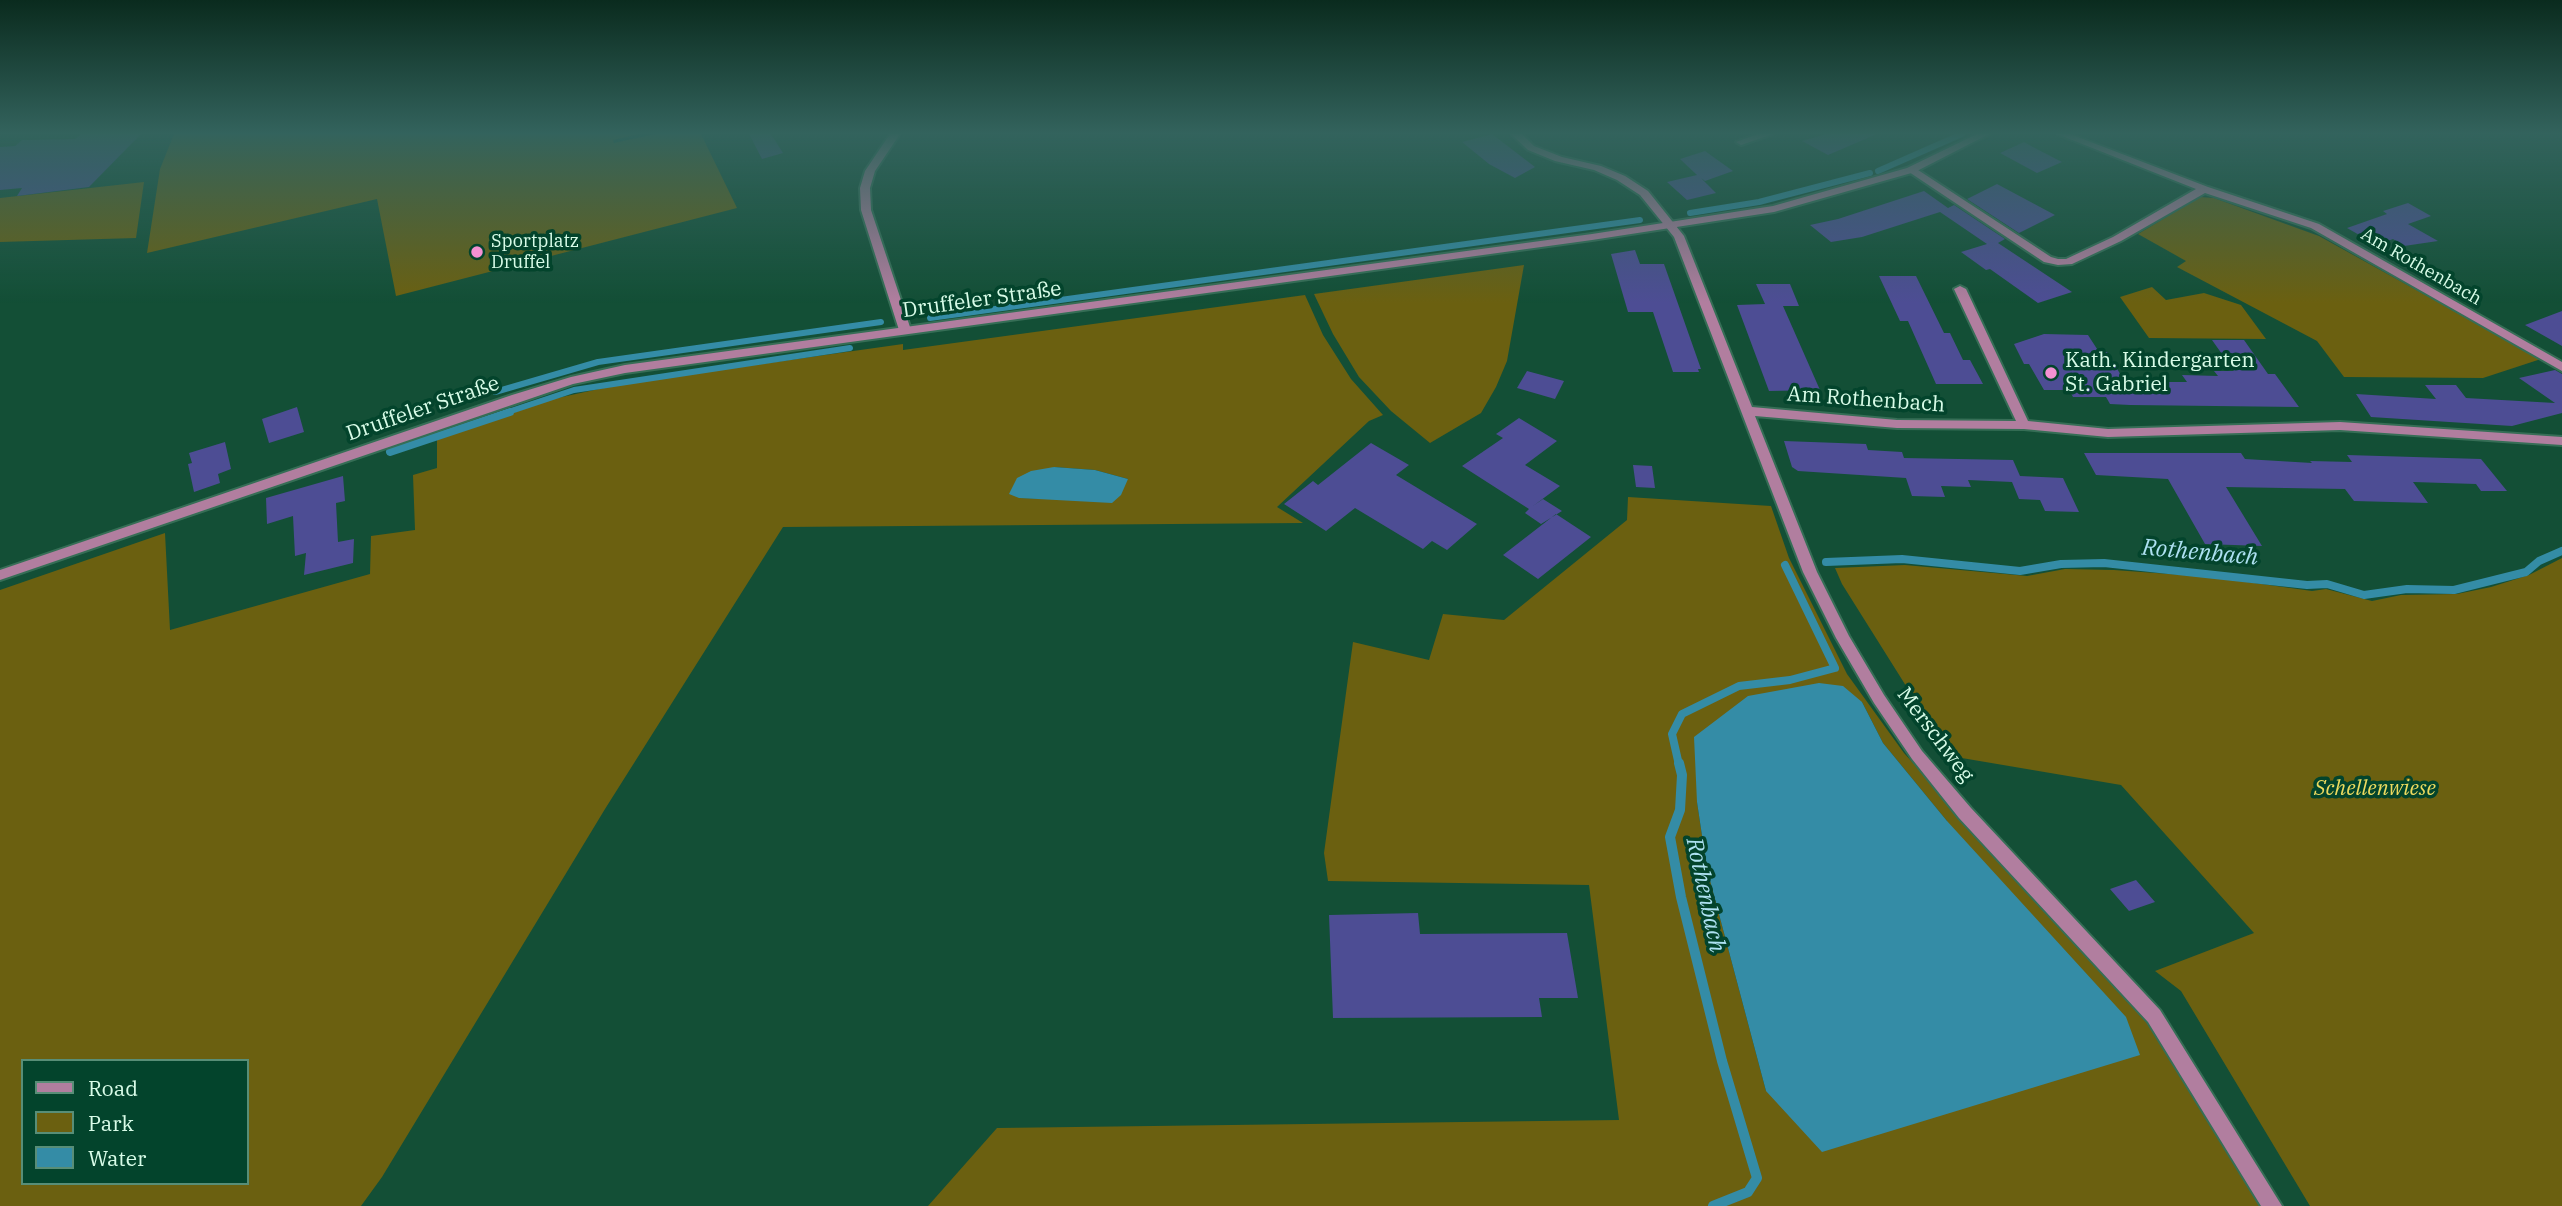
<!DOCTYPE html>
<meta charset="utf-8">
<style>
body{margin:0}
#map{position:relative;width:2562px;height:1206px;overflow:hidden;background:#134f36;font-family:"IBM Plex Serif",serif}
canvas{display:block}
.legend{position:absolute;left:21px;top:1059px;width:228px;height:126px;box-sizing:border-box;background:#03442c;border:2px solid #588e77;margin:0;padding:9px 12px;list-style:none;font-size:21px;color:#d8fce8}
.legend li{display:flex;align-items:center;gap:14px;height:35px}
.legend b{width:35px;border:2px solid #588e77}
</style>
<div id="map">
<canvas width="2562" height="1206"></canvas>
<ul class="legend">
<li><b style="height:9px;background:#b17e9f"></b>Road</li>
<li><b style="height:19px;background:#6b6010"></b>Park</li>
<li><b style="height:19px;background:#348ca6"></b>Water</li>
</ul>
</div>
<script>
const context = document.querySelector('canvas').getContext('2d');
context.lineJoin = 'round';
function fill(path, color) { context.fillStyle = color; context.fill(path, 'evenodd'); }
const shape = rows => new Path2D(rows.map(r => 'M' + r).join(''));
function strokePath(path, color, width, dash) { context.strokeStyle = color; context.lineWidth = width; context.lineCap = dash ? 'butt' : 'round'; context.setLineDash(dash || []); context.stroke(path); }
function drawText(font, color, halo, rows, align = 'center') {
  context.font = font + ' "IBM Plex Serif",serif'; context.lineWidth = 7; context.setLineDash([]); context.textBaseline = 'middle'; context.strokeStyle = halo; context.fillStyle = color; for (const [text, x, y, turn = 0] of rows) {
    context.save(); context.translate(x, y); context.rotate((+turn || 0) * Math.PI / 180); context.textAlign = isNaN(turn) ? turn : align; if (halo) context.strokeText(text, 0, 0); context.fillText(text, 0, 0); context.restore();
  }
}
const green = shape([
 [174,134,639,134,613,140,614,143,655,134,701,134,737,208,396,296,377,199,147,253,160,169],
 [144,182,136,238,0,242,0,198],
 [2200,197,2214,198,2319,236,2541,359,2483,378,2344,377,2317,341,2177,267,2186,261,2138,234],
 [1524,265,1507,361,1496,387,1481,413,1430,443,1391,411,1359,377,1333,334,1314,294],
 [2152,287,2166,300,2204,293,2241,305,2266,339,2149,338,2120,297],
 [1305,295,1323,335,1351,379,1383,415,1369,421,1277,507,1303,523,783,527,605,809,382,1177,361,1206,0,1206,0,590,165,533,170,630,370,574,371,536,415,530,413,475,437,468,437,439,553,399,626,383,903,344,903,350],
 [1054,467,1095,470,1128,479,1062,499,1019,498],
 [23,1061,247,1061,247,1183,23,1183],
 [1628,497,1771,506,1789,558,1847,674,1904,753,2151,1025,2261,1206,928,1206,997,1128,1619,1120,1589,885,1328,881,1324,853,1353,642,1429,660,1443,614,1504,620,1627,520],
 [1862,702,1883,743,1947,821,1766,1091,1707,869,1697,802],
 [2562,558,2562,1206,2310,1206,2181,991,2155,971,2254,933,2121,785,1950,756,1842,584,1835,568,1905,565,2027,576,2065,569,2114,570,2211,577,2312,591,2326,589,2372,601,2401,595,2457,594,2491,587,2529,575]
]);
const water = shape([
 [1054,467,1095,470,1128,479,1121,495,1112,503,1019,498,1009,494,1017,478,1031,471],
 [1819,683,1843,686,1862,702,1883,743,1947,821,2126,1017,2140,1055,1822,1152,1766,1091,1707,869,1697,802,1694,737,1748,696]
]);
const streamFar2 = shape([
 [1878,171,1962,134],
 [1690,213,1759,202,1870,173],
 [930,318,1640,220],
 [495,392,598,362,881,322],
 [505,413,574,390,850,348]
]);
const streamFar1 = shape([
 [390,452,510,412],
 [1826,562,1902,559,2020,571,2061,564,2104,563,2307,585,2327,584,2364,595,2407,589,2454,590,2526,572,2539,561,2562,551],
 [1679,765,1672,734,1682,714,1739,686,1790,680,1835,668,1785,565]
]);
const stream = shape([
 [1679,763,1682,775,1680,810,1670,837,1681,897,1722,1061,1757,1178,1748,1192,1713,1206]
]);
const building = shape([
 [81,134,141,134,89,187,17,196,22,188,0,190,0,147,15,146,22,140,75,139],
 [749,134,771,134,783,153,762,159],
 [1492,134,1535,167,1515,178,1489,164,1462,142],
 [1825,134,1877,134,1828,155,1802,141],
 [2024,142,2033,147,2062,162,2037,173,2000,153],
 [1705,151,1733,171,1705,181,1701,178,1716,193,1687,200,1667,182,1697,175,1680,159],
 [1997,184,2055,215,2019,233,1967,199],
 [1924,191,1948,208,1954,205,2005,239,1998,243,2072,292,2038,303,1990,269,1986,270,1961,252,1987,244,1940,212,1862,237,1831,242,1810,225,1838,219],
 [2408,203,2431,216,2408,224,2438,241,2404,246,2393,239,2377,245,2347,228,2387,214,2383,211],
 [1635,250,1640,264,1664,264,1701,369,1698,369,1699,372,1673,372,1653,312,1628,312,1611,254],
 [1879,276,1916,276,1944,333,1950,333,1963,360,1970,360,1983,384,1936,384,1908,321,1900,321],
 [1756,284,1790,284,1799,306,1783,306,1820,390,1769,391,1737,305,1765,304],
 [2562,311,2562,346,2525,325],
 [2044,334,2088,335,2099,352,2107,352,2125,382,2187,382,2182,375,2218,376,2214,371,2234,371,2212,340,2244,340,2268,374,2275,374,2299,407,2130,405,2110,404,2106,397,2073,397,2069,390,2044,390,2029,364,2024,364,2014,344],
 [2555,370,2562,374,2562,413,2512,426,2371,417,2356,394,2436,399,2425,385,2456,385,2466,398,2555,403,2519,378],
 [1527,371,1564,381,1555,399,1517,388],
 [297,407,304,432,269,443,262,419],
 [1519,418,1557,441,1525,465,1560,486,1533,506,1543,499,1562,511,1541,524,1525,513,1529,509,1462,466,1503,438,1496,434],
 [1784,441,1866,444,1868,450,1902,452,1904,458,2013,460,2020,476,2063,478,2079,512,2045,511,2040,500,2019,499,2012,482,1968,480,1971,487,1941,486,1945,497,1912,496,1906,478,1798,471,1792,467],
 [225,442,231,469,218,474,220,483,194,492,188,464,192,463,189,453],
 [1371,443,1409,465,1396,475,1477,524,1447,550,1432,541,1423,549,1355,508,1326,531,1284,504,1313,481,1318,485],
 [2084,453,2241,453,2245,459,2312,463,2310,461,2352,462,2347,455,2481,459,2507,491,2481,491,2476,484,2413,482,2428,503,2354,501,2345,489,2226,487,2262,546,2205,544,2168,479,2096,475],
 [1633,465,1652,466,1655,488,1636,487],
 [343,476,345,501,336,503,338,542,354,539,353,563,304,575,306,553,295,556,293,516,267,524,266,498],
 [1556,514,1591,537,1538,579,1503,555],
 [2136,880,2155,902,2129,911,2110,889],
 [1418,913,1420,934,1567,933,1578,998,1539,998,1542,1017,1333,1018,1329,915]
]);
const minor = shape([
 [890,134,900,134,875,171,870,188,871,210,911,330,905,334,899,330,861,210,860,188,865,171,890,134],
 [1511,134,1522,134,1534,146,1562,157,1601,166,1625,176,1648,191,1684,236,1752,407,1897,420,2016,421,1954,289,1960,286,1966,289,2028,421,2108,429,2340,422,2562,437,2562,445,2340,430,2108,437,2024,429,1897,428,1755,416,1817,572,1849,636,1884,695,1922,751,1971,808,2160,1010,2282,1206,2261,1206,2148,1022,1959,818,1912,759,1874,703,1836,638,1803,572,1674,237,1640,195,1617,180,1594,170,1555,161,1528,150,1511,134],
 [1758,134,1773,134,1741,145,1736,142,1758,134],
 [2057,134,2070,134,2208,187,2319,224,2562,362,2562,371,2311,228,2205,193,2121,241,2072,264,2058,265,2044,262,1906,170,1915,168,2051,257,2058,259,2066,259,2113,237,2196,189,2057,134]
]);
const tertiary = shape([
 [1977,134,1989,134,1915,172,1774,212,1592,240,625,373,573,384,0,580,0,570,512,395,571,377,625,365,1592,234,1773,206,1907,168,1977,134]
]);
const markers = [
 [477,252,7,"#f491d3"],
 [2051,373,7,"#f491d3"]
];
const farPoinames = [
 ["Sportplatz",491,242],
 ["Druffel",491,263]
];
const farStreetnames = [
 ["Am Rothenbach",2421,267,30]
];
const streetNames = [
 ["Druffeler Straße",982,300,-8],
 ["Am Rothenbach",1866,400,4],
 ["Druffeler Straße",423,409,-19],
 ["Merschweg",1935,735,53]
];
const poiNames = [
 ["Kath. Kindergarten",2065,361],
 ["St. Gabriel",2065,385]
];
const parkNames = [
 ["Schellenwiese",2375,789]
];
const waterNames = [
 ["Rothenbach",2200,553,5],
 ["Rothenbach",1705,895,78]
];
fill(green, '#6b6010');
fill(water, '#348ca6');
strokePath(streamFar2, '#348ca6', 6);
strokePath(streamFar1, '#348ca6', 8);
strokePath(stream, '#348ca6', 10);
fill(building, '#4d4d94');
strokePath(minor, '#366e56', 4);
strokePath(tertiary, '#366e56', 4);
fill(minor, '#b17e9f');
fill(tertiary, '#b17e9f');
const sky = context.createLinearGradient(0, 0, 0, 303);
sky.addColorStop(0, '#0a2b1e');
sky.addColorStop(0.44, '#33635d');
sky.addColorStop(1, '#33635d00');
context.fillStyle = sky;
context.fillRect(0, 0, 2562, 303);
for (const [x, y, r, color] of markers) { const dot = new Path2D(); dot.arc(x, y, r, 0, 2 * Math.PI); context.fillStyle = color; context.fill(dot); strokePath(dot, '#03442c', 2.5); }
drawText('18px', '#d8fce8', '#03442c', farPoinames, 'left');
drawText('18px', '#d8fce8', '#03442c', farStreetnames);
drawText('21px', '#d8fce8', '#03442c', streetNames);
drawText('21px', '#d8fce8', '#03442c', poiNames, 'left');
drawText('italic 21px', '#edda5f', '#03442c', parkNames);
drawText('italic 23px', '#aee1f2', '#03442c', waterNames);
</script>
